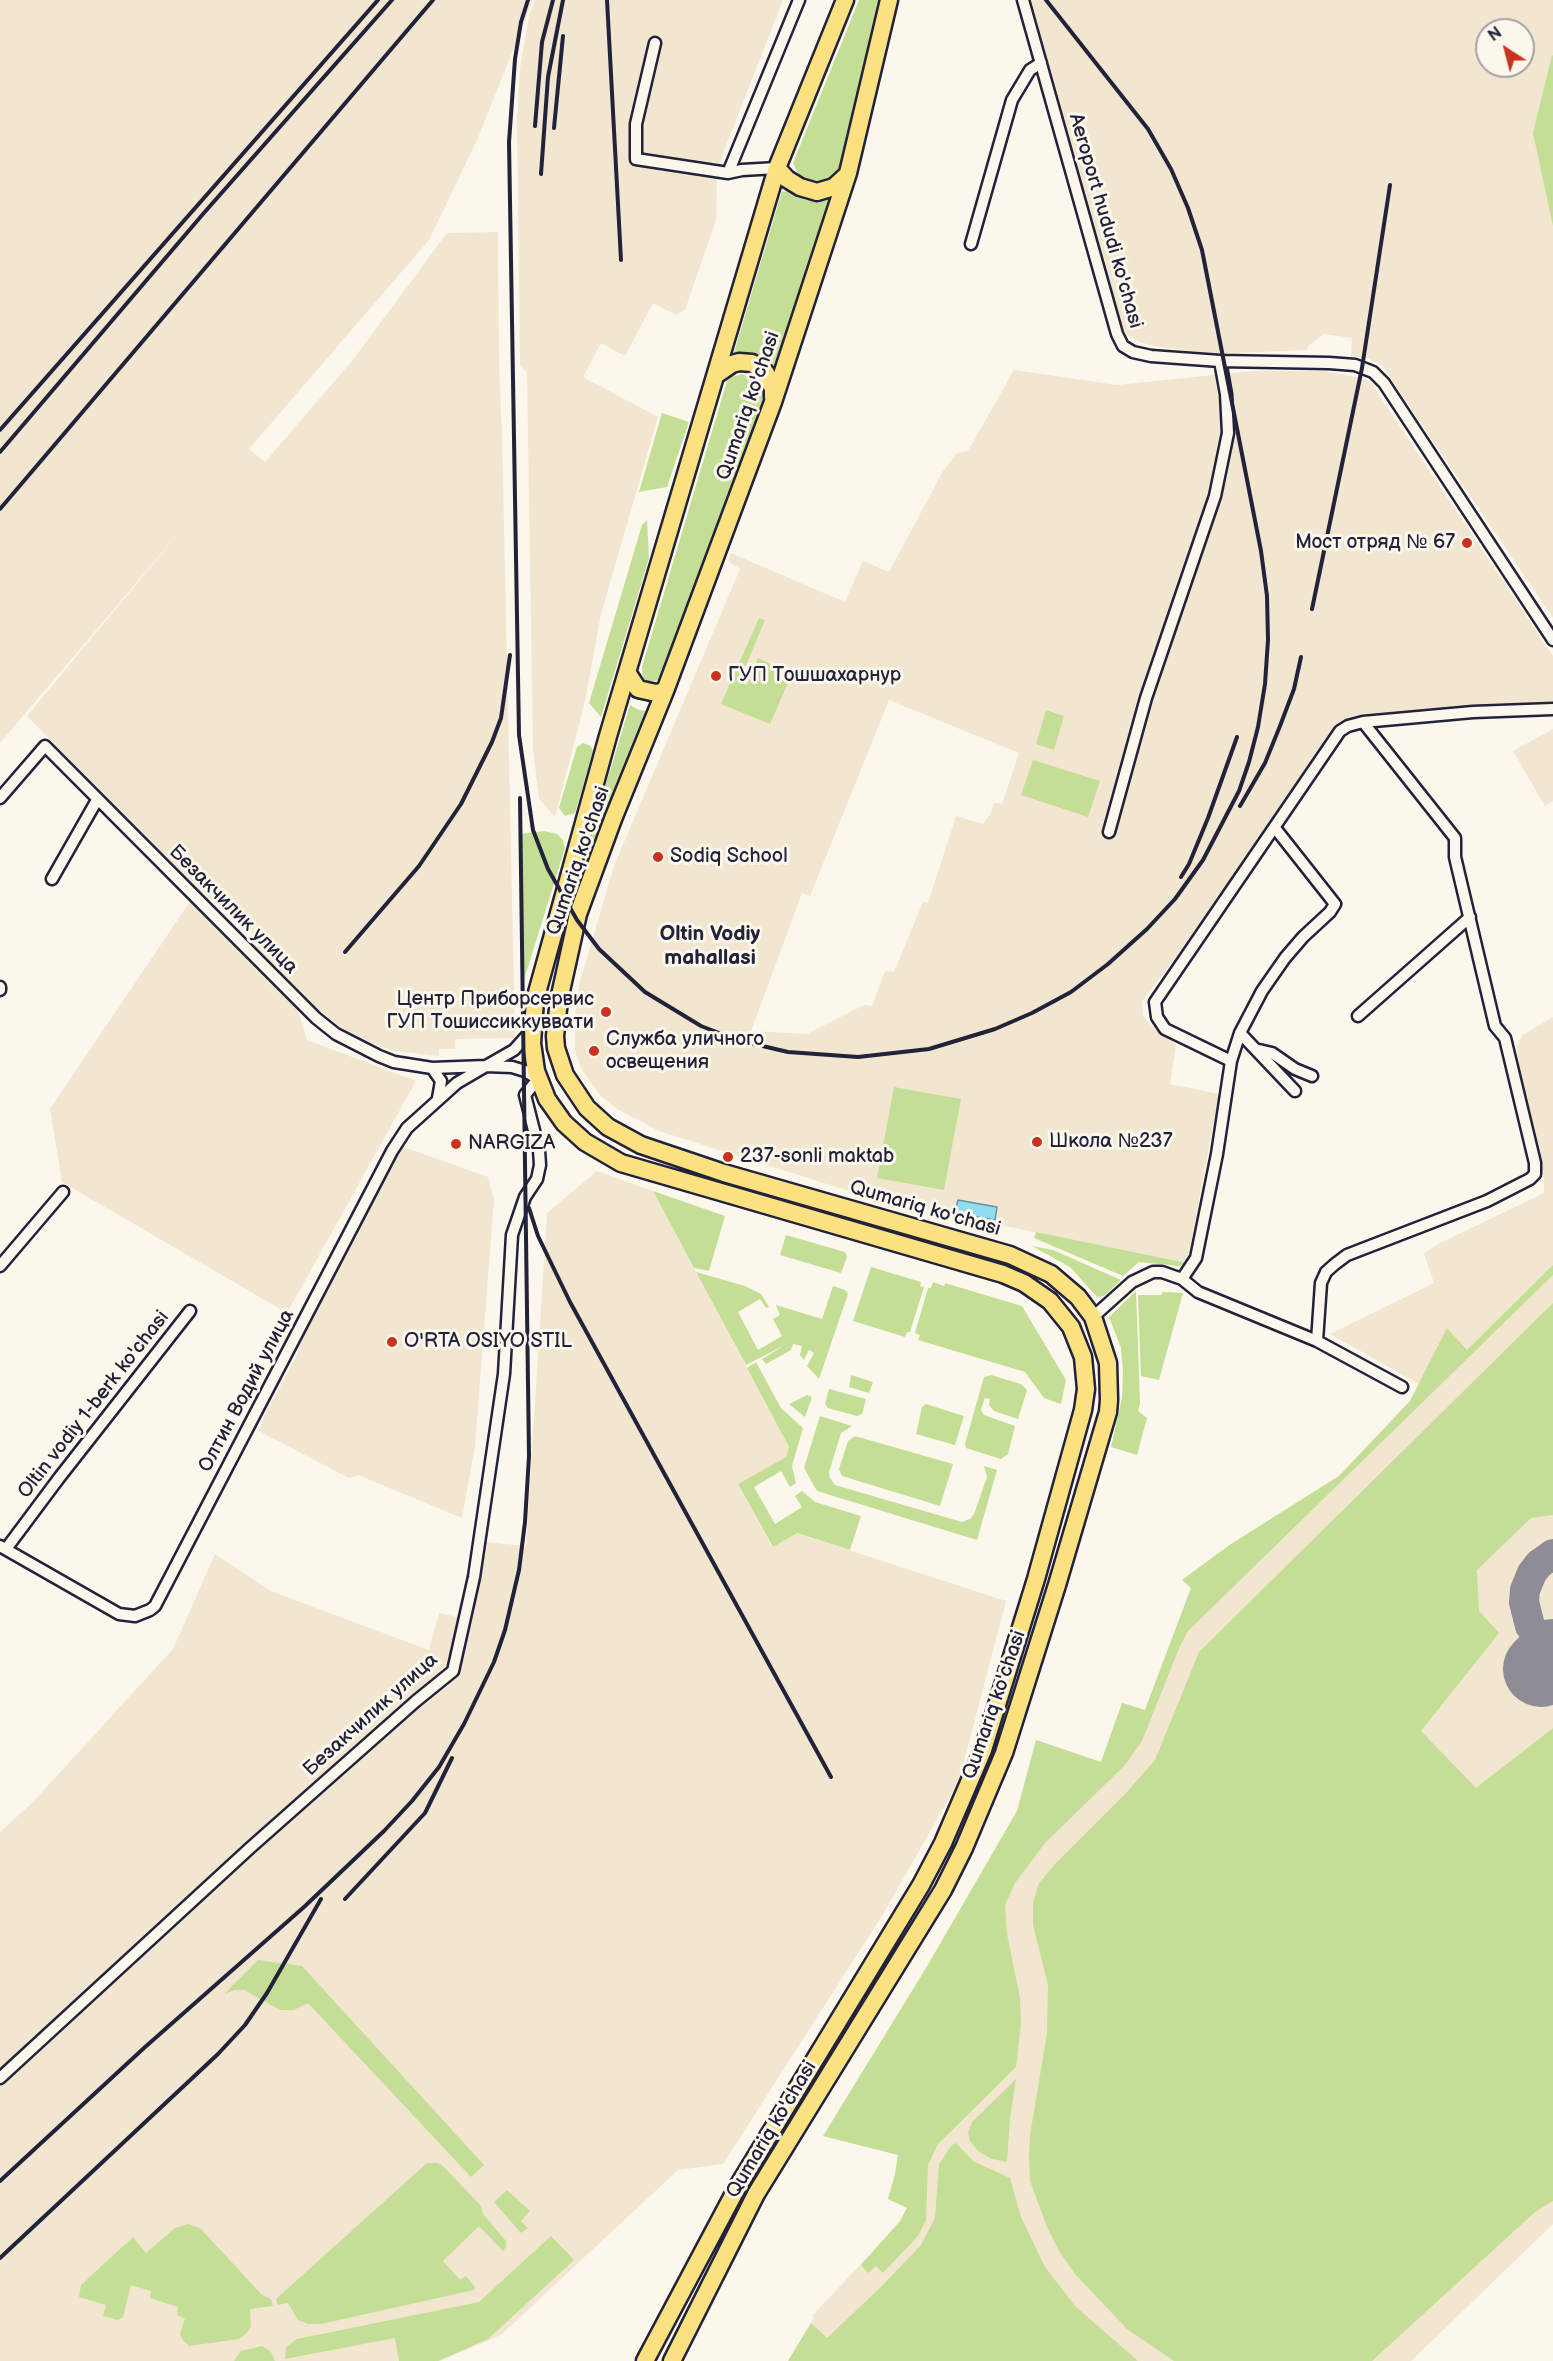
<!DOCTYPE html>
<meta charset="utf-8">
<style>
body{margin:0}
#map{position:relative;width:1553px;height:2361px;overflow:hidden;background:#fbf7ec;font-family:"Balsamiq Sans",sans-serif}
canvas{display:block}
.north{position:absolute;left:1475px;top:18px;width:60px;height:60px;box-sizing:border-box;background:#fbf7ec;border:2px solid #a4a2a5;border-radius:50%;rotate:324deg;font-size:16px;font-weight:700;line-height:24px;text-align:center;color:#22223b}
.north::after{content:'';display:block;margin:auto;width:21px;height:27px;background:#c8321e;clip-path:polygon(50% 0,100% 100%,50% 72%,0 100%)}
</style>
<div id="map">
<canvas width="1553" height="2361"></canvas>
<div class="north">N</div>
</div>
<script>
const context = document.querySelector('canvas').getContext('2d');
context.lineJoin = 'round';
function fill(path, color) { context.fillStyle = color; context.fill(path, 'evenodd'); }
const shape = rows => new Path2D(rows.map(r => 'M' + r).join(''));
function strokePath(path, color, width, dash) { context.strokeStyle = color; context.lineWidth = width; context.lineCap = dash ? 'butt' : 'round'; context.setLineDash(dash || []); context.stroke(path); }
function drawText(font, color, halo, rows, align = 'center') {
  context.font = font + ' "Balsamiq Sans",sans-serif'; context.lineWidth = 6; context.setLineDash([]); context.textBaseline = 'middle'; context.strokeStyle = halo; context.fillStyle = color; for (const [text, x, y, turn = 0] of rows) {
    context.save(); context.translate(x, y); context.rotate((+turn || 0) * Math.PI / 180); context.textAlign = isNaN(turn) ? turn : align; if (halo) context.strokeText(text, 0, 0); context.fillText(text, 0, 0); context.restore();
  }
}
const built = shape([
 [0,0,533,0,478,138,429,240,249,449,265,462,352,361,447,233,498,232,499,367,502,433,515,1038,455,1039,455,1049,439,1049,439,1056,394,1051,357,1039,313,1006,252,947,258,940,242,923,181,876,27,716,188,522,0,743],
 [535,0,783,0,725,148,717,173,716,220,685,310,676,315,653,303,625,356,601,343,583,377,658,417,601,614,585,701,555,817,539,799,533,749,527,373,520,364,517,119,520,68,529,16],
 [1029,0,1553,0,1553,618,1382,366,1368,358,1351,357,1352,338,1324,334,1308,346,1307,350,1214,354,1154,346,1140,342,1127,335,1121,326],
 [1487,30,1523,30,1523,66,1487,66],
 [1014,370,1117,385,1253,371,1325,371,1369,380,1553,656,1553,703,1344,720,1198,929,1142,1001,1143,1016,1150,1024,1176,1045,1170,1084,1219,1094,1187,1263,935,1212,846,1190,659,1131,617,1109,600,1095,582,1070,575,1051,575,1019,579,985,614,866,740,569,728,561,731,553,845,602,863,561,889,572,943,471,957,453,968,451],
 [889,700,1019,753,1002,804,994,803,991,813,983,824,956,816,928,903,923,902,894,972,885,971,872,1006,864,1005,807,1034,751,1031,802,893,810,896],
 [1553,729,1553,801,1545,806,1513,751],
 [191,900,296,1005,307,1040,416,1081,287,1313,62,1182,50,1109],
 [1553,1017,1553,2224,1411,2361,788,2361,814,2318,812,2316,887,2236,900,2221,907,2208,888,2199,895,2174,929,1963,1017,1811,1036,1740,1101,1762,1122,1703,1145,1710,1191,1588,1182,1580,1231,1544,1339,1476,1410,1401,1419,1384,1330,1334,1434,1283,1424,1254,1436,1245,1544,1193,1544,1176,1521,1089,1517,1046,1523,1035],
 [401,1146,488,1177,494,1199,475,1446,462,1518,358,1475,349,1478,259,1431,265,1414,298,1353,303,1332],
 [597,1171,653,1191,789,1447,786,1457,738,1484,772,1547,796,1533,1006,1601,959,1781,883,1914,723,2164,678,2170,501,2335,440,2361,0,2361,0,1832,32,1803,173,1649,215,1554,271,1591,429,1650,439,1613,457,1617,475,1541,526,1546,547,1213]
]);
const green = shape([
 [859,0,879,0,861,79,837,174,834,179,812,185,800,178,793,163],
 [1552,55,1553,56,1553,226,1533,133],
 [786,187,805,200,817,200,830,197,774,369,755,356,733,356,782,191,785,192],
 [743,374,760,383,765,395,663,675,659,680,648,682,643,678,642,667,727,381,731,377],
 [662,413,689,422,667,487,639,492],
 [647,520,649,558,601,717,589,703,642,525],
 [759,618,765,620,739,682,747,685,758,658,792,674,770,724,721,704],
 [630,705,639,710,647,711,586,861,583,860],
 [1046,710,1064,716,1054,750,1036,744],
 [583,743,591,746,593,751,575,813,565,816,559,808,577,747],
 [1033,760,1100,781,1088,817,1021,795],
 [544,831,557,834,563,840,565,848,523,983,521,834],
 [894,1087,961,1099,944,1190,877,1178],
 [653,1191,725,1216,709,1271,694,1268],
 [1036,1232,1187,1263,1179,1266,1139,1262,1123,1276,1034,1238],
 [786,1235,845,1252,847,1257,841,1273,780,1255],
 [1032,1246,1053,1250,1121,1280,1104,1296,1097,1297,1070,1267],
 [1553,1265,1553,1275,1188,1631,1180,1646,1142,1741,1125,1765,1045,1843,1015,1883,1005,1905,1007,1934,1020,1998,1021,2024,1016,2067,938,2144,928,2165,926,2220,918,2236,883,2273,876,2266,868,2273,861,2265,900,2221,907,2208,888,2199,895,2174,898,2155,823,2136,929,1963,1017,1811,1036,1740,1101,1762,1122,1703,1145,1710,1191,1588,1182,1580,1231,1544,1339,1476,1410,1401,1447,1328,1467,1350],
 [871,1267,921,1282,920,1286,924,1287,910,1332,907,1332,905,1337,853,1321],
 [696,1272,745,1286,761,1294,769,1307,766,1308,760,1299,738,1312,758,1350,782,1336,773,1319,780,1315,776,1305,822,1319,833,1286,845,1290,848,1294,819,1379,807,1366,814,1353,809,1350,804,1360,800,1355,802,1346,793,1344,791,1350,766,1364,762,1359,785,1345,746,1365],
 [933,1282,944,1286,945,1283,1022,1306,1066,1380,1061,1404,1044,1398,1025,1372,918,1340,920,1335,915,1333,928,1288,931,1288],
 [1136,1291,1140,1403,1138,1411,1147,1418,1137,1455,1111,1447,1122,1398,1123,1372,1121,1348,1109,1317],
 [1163,1292,1183,1293,1159,1380,1141,1376,1138,1295,1161,1295],
 [1553,1303,1553,1515,1531,1518,1477,1570,1479,1611,1499,1633,1421,1731,1476,1788,1553,1728,1553,2201,1535,2212,1372,2361,1174,2361,1127,2329,1075,2274,1059,2251,1047,2227,1030,2181,1029,2158,1030,2135,1047,2033,1048,1985,1033,1925,1033,1902,1039,1883,1056,1863,1127,1792,1155,1760,1199,1652],
 [756,1362,781,1408,803,1428,792,1466,796,1483,790,1487,781,1471,754,1487,775,1524,802,1507,795,1496,802,1491,815,1502,861,1516,850,1550,797,1533,773,1547,738,1484,786,1457,789,1447,747,1368],
 [851,1375,873,1382,869,1393,849,1387],
 [991,1375,1021,1384,1027,1390,1018,1419,994,1411,989,1405,990,1399,985,1398,981,1410,984,1415,1015,1426,1008,1454,1001,1459,966,1448,965,1444,984,1377],
 [829,1389,866,1399,862,1414,857,1416,828,1408,825,1404],
 [807,1395,812,1397,805,1417,789,1404],
 [926,1404,964,1416,955,1445,916,1434,922,1407],
 [820,1416,852,1426,841,1433,829,1472,830,1478,835,1485,962,1522,970,1519,974,1514,987,1477,984,1466,997,1470,977,1540,817,1491,804,1468],
 [855,1436,953,1464,940,1506,842,1476,839,1469,848,1441],
 [258,1960,302,1966,484,2165,471,2177,308,2003,294,2010,280,2010,244,1990,235,1990,224,1994],
 [1016,2079,1010,2119,1007,2162,992,2159,978,2151,970,2141,968,2133,972,2122],
 [956,2143,973,2161,1010,2178,1021,2217,1045,2267,1075,2306,1138,2361,788,2361,811,2323,827,2338,880,2288,921,2245,935,2218,939,2164,951,2146],
 [427,2163,438,2163,443,2166,481,2206,483,2214,506,2241,506,2247,503,2251,479,2226,443,2261,460,2280,466,2276,475,2287,474,2290,321,2324,308,2324,298,2320,288,2303,278,2305,276,2299],
 [507,2190,530,2211,521,2221,528,2228,521,2233,494,2202],
 [188,2224,200,2228,262,2295,271,2299,273,2306,250,2309,251,2326,246,2334,239,2339,189,2346,182,2339,180,2334,185,2319,177,2315,178,2307,150,2298,151,2291,131,2285,123,2317,118,2320,103,2316,106,2305,79,2297,81,2285,133,2237,146,2253,175,2228],
 [551,2236,574,2260,488,2339,438,2361,399,2361,395,2338,285,2359,286,2347,297,2339,479,2302],
 [262,2346,271,2352,275,2361,234,2361,241,2351]
]);
const water = shape([
 [958,1200,997,1207,995,1220,955,1213,958,1200]
]);
const taxiway = shape([
 [1553,1554,1539,1564,1532,1573,1525,1590,1524,1602,1530,1626,1543,1641,1553,1647]
]);
const runway = shape([
 [1541,1669,1553,1657]
]);
const street = shape([
 [1023,0,1117,334,1123,346,1133,352,1151,356,1220,361,1329,363,1355,365,1373,372,1384,383,1553,640],
 [655,43,636,124,636,159,728,173],
 [777,168,742,170,728,173,799,0],
 [971,244,1012,100,1030,70,1041,63],
 [0,798,45,746,316,1018,336,1034,379,1056,394,1062,432,1068,486,1066,514,1050,531,1031],
 [1109,832,1146,698,1215,496,1228,433,1226,394,1220,361],
 [52,879,97,800],
 [0,987,0,990],
 [1358,1016,1470,917],
 [1240,1033,1295,1091],
 [1259,1050,1272,1053,1295,1069,1312,1076],
 [1231,1061,1165,1029,1157,1017,1155,1002,1340,731,1348,726,1363,722,1473,712,1553,709],
 [432,1068,441,1081,438,1098],
 [0,1266,63,1192],
 [1182,1279,1196,1258,1217,1154,1231,1061,1240,1033,1262,991,1285,958,1303,937,1330,912,1335,904,1275,828],
 [1093,1317,1132,1282,1153,1272,1162,1272,1182,1279,1198,1292,1317,1341,1402,1387],
 [1317,1341,1321,1283,1326,1272,1335,1264,1347,1255,1487,1201,1530,1179,1535,1174,1535,1163,1505,1038,1495,1026,1455,857,1455,838,1363,722],
 [0,1546,119,1614,135,1616,150,1610,155,1606,392,1151,407,1128,457,1083,486,1066,512,1067,525,1071,538,1079,525,1095,539,1150,540,1165,537,1179,525,1197,512,1235,504,1374,474,1577,453,1671,416,1701,250,1848,0,2078],
 [6,1549,59,1478,190,1311]
]);
const primary = shape([
 [777,168,787,179,800,187,817,192,834,187,847,175],
 [716,375,732,364,739,362,752,363,766,373,773,389,773,398],
 [627,672,638,689,656,693,665,691],
 [645,2361,738,2186,921,1885,943,1843,983,1750,1036,1579,1083,1410,1086,1389,1083,1357,1071,1327,1050,1301,1024,1283,1003,1274,621,1163,585,1142,564,1123,547,1099,536,1071,532,1043,535,1000,608,736,777,168,845,0],
 [672,2361,756,2194,943,1890,964,1848,1004,1753,1057,1585,1108,1412,1109,1400,1108,1363,1093,1317,1078,1297,1051,1274,1010,1255,724,1173,641,1145,608,1127,587,1108,565,1075,556,1048,555,1036,559,1000,578,914,613,819,665,691,773,402,848,173,889,0]
]);
const rail = shape([
 [528,0,521,22,515,59,509,142,519,735,533,830,548,869,577,920,599,949,645,992,701,1026,737,1040,788,1052,858,1057,929,1049,995,1029,1032,1013,1071,992,1108,964,1147,929,1175,899,1203,860,1239,791,1249,762,1258,727,1265,684,1268,640,1267,596,1261,551,1202,250,1188,208,1171,169,1148,129,1046,0],
 [607,0,621,260],
 [535,126,542,42,553,0],
 [554,128,563,36],
 [541,174,548,77,563,0],
 [0,430,378,0],
 [0,452,203,214,392,0],
 [0,509,433,0],
 [1312,609,1362,368,1390,185],
 [1240,806,1265,763,1280,726,1294,689,1301,657],
 [1181,877,1189,864,1208,818,1237,737],
 [345,952,419,866,461,804,492,742,501,718,510,655],
 [529,1208,538,1236,570,1302,831,1777],
 [345,1899,425,1813,452,1758],
 [0,2181,144,2048,304,1907,384,1831,412,1801,439,1767,464,1724,494,1662,505,1630,519,1570,525,1522,529,1456,520,798],
 [0,2258,218,2054,245,2025,267,1993,321,1899]
]);
const markers = [
 [1467,543,6,"#c8321e"],
 [716,676,6,"#c8321e"],
 [658,857,6,"#c8321e"],
 [606,1012,6,"#c8321e"],
 [594,1051,6,"#c8321e"],
 [1037,1142,6,"#c8321e"],
 [456,1144,6,"#c8321e"],
 [728,1157,6,"#c8321e"],
 [392,1342,6,"#c8321e"]
];
const streetNames = [
 ["Aeroport hududi ko'chasi",1105,221,74],
 ["Qumariq ko'chasi",749,406,-71],
 ["Qumariq ko'chasi",579,861,-71],
 ["Безакчилик улица",233,910,45],
 ["Qumariq ko'chasi",925,1209,16],
 ["Олтин Водий улица",247,1391,-62],
 ["Oltin vodiy 1-berk ko'chasi",94,1405,-52],
 ["Qumariq ko'chasi",995,1705,-71],
 ["Безакчилик улица",371,1715,-42],
 ["Qumariq ko'chasi",772,2130,-59]
];
const poiNames = [
 ["Мост отряд № 67",1455,543,"right"],
 ["ГУП Тошшахарнур",728,676],
 ["Sodiq School",670,857],
 ["Центр Приборсервис",594,1000,"right"],
 ["ГУП Тошиссиккуввати",594,1023,"right"],
 ["Служба уличного",606,1040],
 ["освещения",606,1063],
 ["Школа №237",1049,1142],
 ["NARGIZA",468,1144],
 ["237-sonli maktab",740,1157],
 ["O'RTA OSIYO STIL",404,1342]
];
const neighbourhoodNames = [
 ["Oltin Vodiy",710,935],
 ["mahallasi",710,959]
];
fill(built, '#f2e6d0');
fill(green, '#c4df95');
fill(water, '#8fdcef');
strokePath(water, '#6392a7', 1.5);
strokePath(taxiway, '#8e8c94', 30);
strokePath(runway, '#8e8c94', 76);
strokePath(street, '#22223b', 15);
strokePath(primary, '#22223b', 21);
strokePath(street, '#fbf7ec', 10);
strokePath(primary, '#fbe180', 16);
strokePath(rail, '#22223b', 4);
for (const [x, y, r, color] of markers) { const dot = new Path2D(); dot.arc(x, y, r, 0, 2 * Math.PI); context.fillStyle = color; context.fill(dot); strokePath(dot, '#fbf7ec', 2); }
drawText('20px', '#22223b', '#fbf7ec', streetNames);
drawText('20px', '#22223b', '#fbf7ec', poiNames, 'left');
drawText('bold 21px', '#22223b', '#fbf7ec', neighbourhoodNames);
</script>
